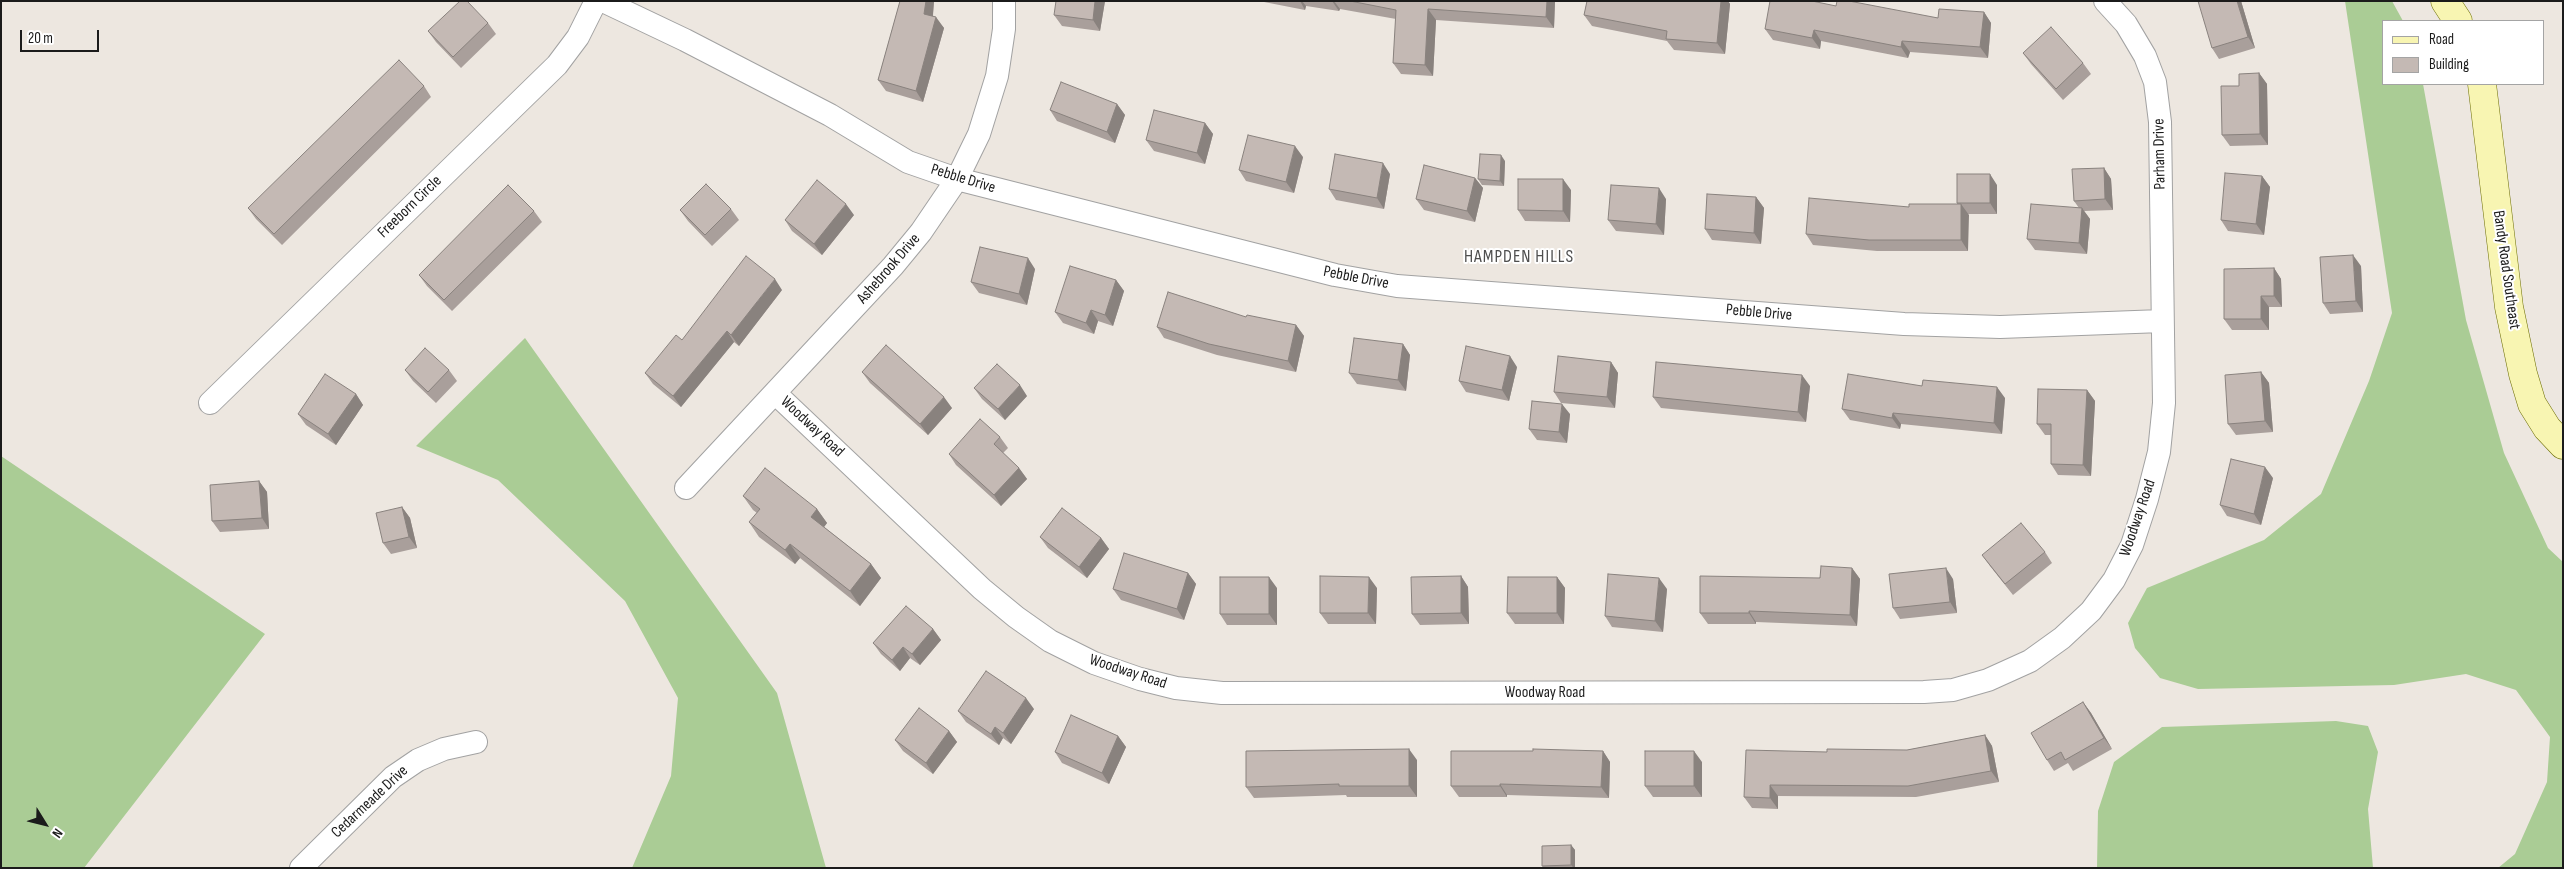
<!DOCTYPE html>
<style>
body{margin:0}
#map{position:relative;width:2564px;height:869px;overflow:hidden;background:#ede7e0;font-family:"Sofia Sans Condensed",sans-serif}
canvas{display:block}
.frame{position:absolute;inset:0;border:2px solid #1b1b1b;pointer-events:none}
.legend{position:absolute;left:2382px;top:20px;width:162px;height:65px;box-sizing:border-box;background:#fff;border:1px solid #a4a4a4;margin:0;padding:6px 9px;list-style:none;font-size:15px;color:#1b1b1b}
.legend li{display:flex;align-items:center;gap:10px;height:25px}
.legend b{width:25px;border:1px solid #a4a4a4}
.north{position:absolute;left:20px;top:799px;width:50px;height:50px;-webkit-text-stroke:4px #fff;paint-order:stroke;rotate:126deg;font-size:14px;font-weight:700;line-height:20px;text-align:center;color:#1b1b1b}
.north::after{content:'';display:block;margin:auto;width:18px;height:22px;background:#1b1b1b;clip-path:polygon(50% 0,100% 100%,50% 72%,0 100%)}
.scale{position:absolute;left:20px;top:30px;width:79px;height:22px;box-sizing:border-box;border:2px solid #1b1b1b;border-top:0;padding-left:6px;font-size:15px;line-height:18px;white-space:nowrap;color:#1b1b1b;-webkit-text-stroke:4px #fff;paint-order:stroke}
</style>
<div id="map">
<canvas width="2564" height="869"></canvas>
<div class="frame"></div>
<ul class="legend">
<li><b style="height:6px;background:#f8f5b2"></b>Road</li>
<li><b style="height:14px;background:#c4b9b4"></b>Building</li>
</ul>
<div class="north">N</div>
<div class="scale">20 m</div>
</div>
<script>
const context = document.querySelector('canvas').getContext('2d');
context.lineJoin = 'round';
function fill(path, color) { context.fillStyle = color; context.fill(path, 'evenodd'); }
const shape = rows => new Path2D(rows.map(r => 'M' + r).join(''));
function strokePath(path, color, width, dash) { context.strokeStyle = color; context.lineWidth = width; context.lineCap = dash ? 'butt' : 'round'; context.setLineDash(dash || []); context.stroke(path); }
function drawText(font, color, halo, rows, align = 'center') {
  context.font = font + ' "Sofia Sans Condensed",sans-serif'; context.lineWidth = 4; context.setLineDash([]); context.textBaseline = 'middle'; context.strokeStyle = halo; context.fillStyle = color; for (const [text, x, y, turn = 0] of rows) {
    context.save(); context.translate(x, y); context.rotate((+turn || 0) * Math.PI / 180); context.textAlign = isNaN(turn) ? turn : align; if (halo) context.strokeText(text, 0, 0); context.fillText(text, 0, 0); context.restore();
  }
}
const forest = shape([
 [2345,1,2392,1,2403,21,2383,21,2383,84,2423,84,2466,320,2504,453,2548,548,2563,562,2563,868,2498,868,2515,854,2547,782,2550,737,2516,690,2466,674,2394,685,2198,689,2160,678,2135,648,2128,623,2147,588,2264,540,2321,494,2369,381,2392,313],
 [525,338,777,693,826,868,632,868,671,776,678,698,625,601,498,480,416,446],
 [1,456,265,634,84,868,1,868],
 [2336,721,2368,726,2378,752,2368,809,2373,868,2097,868,2098,811,2114,762,2162,727]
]);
const street = shape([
 [603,1,685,40,830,115,908,162,957,179,1335,275,1397,286,1904,324,2000,327,2162,321],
 [775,393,982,589,1016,617,1050,641,1094,663,1140,679,1176,688,1222,693,1924,692,1953,690,1988,680,2030,661,2062,638,2091,611,2114,580,2132,545,2147,499,2159,452,2164,403,2160,122,2155,82,2145,56,2126,24,2105,1],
 [210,403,557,65,578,37,596,1],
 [686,488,893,266,921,232,957,179,979,134,997,76,1004,29,1004,1],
 [301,868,393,777,418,760,444,749,476,742]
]);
const secondary = shape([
 [2445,1,2458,21],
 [2482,84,2509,307,2523,374,2532,404,2547,428,2563,445]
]);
const wall = shape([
 [900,1,934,1,933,16,944,28,923,102,886,91,878,80],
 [1105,1,1100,31,1062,26,1054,15],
 [1259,1,1555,1,1554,28,1436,20,1433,76,1401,74,1393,63,1396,19,1340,9,1339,11,1306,6,1305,10],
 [1587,1,1728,1,1730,4,1725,54,1674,50,1667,41,1592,26,1584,15],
 [2241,1,2255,48,2219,59,2212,48],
 [1836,6,1938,18,1984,12,1991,23,1988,58,1910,52,1908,58,1821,41,1820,49,1773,40,1765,29],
 [488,23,496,34,461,68,436,42,428,31],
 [2023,53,2083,63,2091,74,2063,100,2031,64],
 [2259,73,2267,84,2268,145,2230,146,2222,135,2239,86],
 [424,86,431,97,282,245,256,219,248,208],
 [1117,104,1125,115,1115,143,1057,121,1050,110],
 [1205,123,1213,134,1205,164,1154,151,1146,140],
 [1303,157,1294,193,1246,181,1239,170],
 [1505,161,1504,186,1482,185,1478,179],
 [2104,168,2111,179,2113,210,2084,211,2090,219,2087,254,2035,250,2027,239,2079,208,2074,201],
 [1390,174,1384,209,1336,200,1329,189],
 [2262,176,2270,187,2264,235,2228,231,2221,220],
 [1475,178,1483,188,1475,222,1424,210,1416,199],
 [1997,185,1997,214,1968,214,1968,251,1877,251,1813,245,1806,234,1909,207,1957,204,1957,203],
 [1571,190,1570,222,1525,221,1518,210],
 [1756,197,1764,208,1761,244,1712,240,1705,229],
 [1666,199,1664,235,1616,231,1608,220],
 [731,209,739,220,712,246,688,221,680,210],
 [534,211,542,222,452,311,427,286,419,275],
 [854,215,822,255,792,231,785,220],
 [2361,266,2363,312,2330,314,2323,303],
 [2274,268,2281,279,2282,307,2269,307,2269,330,2232,330,2224,319],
 [1035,269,1027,305,979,293,971,282],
 [1116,280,1124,291,1113,326,1098,321,1094,334,1063,323,1055,312],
 [782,290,739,346,734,342,681,407,653,384,645,373,682,340],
 [1246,317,1296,325,1304,336,1296,372,1217,355,1164,338,1157,327],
 [1403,344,1410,355,1406,391,1357,384,1349,373],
 [1611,362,1618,373,1615,408,1561,403,1554,392],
 [1517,367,1509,401,1466,392,1459,381],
 [405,370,449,370,457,381,436,403,413,381],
 [862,372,952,408,928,435,870,383],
 [2261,372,2269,383,2273,432,2236,435,2228,424],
 [1810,386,1806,422,1661,408,1653,397],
 [1922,386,2005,398,2002,434,1901,424,1900,429,1850,420,1842,409],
 [974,388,1027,396,1005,420,982,399],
 [2087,390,2095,401,2091,476,2058,475,2051,464,2051,435,2045,435,2037,424],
 [356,394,363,405,336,445,306,425,298,414],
 [1570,414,1567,443,1537,440,1529,429],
 [1000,437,1008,448,1003,453,1019,468,1027,479,1001,506,956,465,949,454],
 [2273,478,2261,525,2227,516,2220,505],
 [259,481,267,492,269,529,220,532,212,521],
 [743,496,817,509,827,523,824,527,871,564,881,578,860,606,800,558,795,564,759,537,749,522,757,513,753,510],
 [402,507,410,518,417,548,391,554,383,543],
 [1040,537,1101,538,1109,549,1087,578,1048,548],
 [2045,552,2052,563,2013,595,1990,566,1982,555],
 [1852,568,1860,579,1857,626,1756,622,1756,624,1708,624,1700,613],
 [1188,573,1196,584,1184,620,1121,600,1113,589],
 [1461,576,1468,587,1469,624,1420,625,1412,614],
 [1557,577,1565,588,1564,624,1515,624,1507,613],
 [1953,579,1957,613,1900,619,1893,608],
 [1277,588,1277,625,1227,625,1220,614],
 [1377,588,1376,624,1328,624,1320,613],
 [1667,589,1663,632,1612,627,1605,616],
 [933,629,941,640,920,665,910,658,900,671,881,654,873,643],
 [2083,702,2091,713,2112,749,2073,771,2068,763,2054,771,2047,760],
 [1034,709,1011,744,1003,738,999,745,966,722,958,711],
 [949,731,957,742,933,774,903,751,895,740],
 [1985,735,1992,746,1999,782,1916,797,1778,796,1778,809,1752,808,1744,797,1827,752,1907,750],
 [1118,736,1126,747,1109,784,1062,763,1055,752],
 [1603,751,1610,762,1609,798,1507,795,1507,797,1459,797,1451,786],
 [1417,760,1417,797,1347,797,1346,795,1254,798,1246,787],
 [1702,762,1702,797,1653,797,1645,786],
 [1571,845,1575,850,1575,868,1544,868,1542,866]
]);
const shadedWall = shape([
 [926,1,934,1,932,25,924,14],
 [1095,1,1105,1,1100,31,1093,20],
 [1300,1,1302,1,1306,6,1305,10],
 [1332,1,1334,1,1340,9,1339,11],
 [1547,1,1555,1,1554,28,1546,17],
 [1721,1,1728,1,1730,4,1725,54,1717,43],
 [2237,1,2241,1,2255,48,2248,37],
 [1428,9,1436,20,1433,76,1425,65],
 [1984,12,1991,23,1988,58,1980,47],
 [936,17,944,28,923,102,916,91],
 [1814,30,1821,41,1820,49,1812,38],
 [1902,41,1910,52,1908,58,1901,47],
 [2259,73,2267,84,2268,145,2260,134],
 [1117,104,1125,115,1115,143,1107,132],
 [1205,123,1213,134,1205,164,1197,153],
 [1295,146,1303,157,1294,193,1286,182],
 [1501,155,1505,161,1504,186,1500,181],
 [1383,163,1390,174,1384,209,1377,198],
 [2104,168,2111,179,2113,210,2105,199],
 [1990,174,1997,185,1997,214,1990,203],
 [2262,176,2270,187,2264,235,2256,224],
 [1475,178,1483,188,1475,222,1467,211],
 [1563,179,1571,190,1570,222,1563,211],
 [1659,188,1666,199,1664,235,1656,224],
 [1756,197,1764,208,1761,244,1754,233],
 [846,204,854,215,822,255,814,244],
 [1961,204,1969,215,1968,251,1961,240],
 [2082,208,2090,219,2087,254,2079,243],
 [2353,255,2361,266,2363,312,2356,301],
 [1028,258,1035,269,1027,305,1019,294],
 [2274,268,2281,279,2282,307,2274,296],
 [775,279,782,290,739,346,731,335],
 [1116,280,1124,291,1113,326,1105,315],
 [2261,296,2269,307,2269,330,2261,319],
 [1091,310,1098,321,1094,334,1086,323],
 [1296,325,1304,336,1296,372,1288,361],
 [727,331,734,342,681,407,673,396],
 [1403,344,1410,355,1406,391,1398,380],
 [1510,356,1517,367,1509,401,1502,390],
 [1611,362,1618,373,1615,408,1607,397],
 [2261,372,2269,383,2273,432,2265,421],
 [1802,375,1810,386,1806,422,1798,412],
 [1020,385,1027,396,1005,420,998,409],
 [1997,387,2005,398,2002,434,1994,423],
 [2087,390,2095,401,2091,476,2083,465],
 [356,394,363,405,336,445,328,434],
 [944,397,952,408,928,435,920,424],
 [1562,404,1570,414,1567,443,1559,432],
 [1893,413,1901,424,1900,429,1892,418],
 [2265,467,2273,478,2261,525,2254,514],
 [1019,468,1027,479,1001,506,994,495],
 [259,481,267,492,269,529,262,518],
 [402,507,410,518,417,548,409,537],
 [817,509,827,523,821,531,811,517],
 [1101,538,1109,549,1087,578,1079,567],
 [790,544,800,558,795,564,785,550],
 [871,564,881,578,860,606,850,591],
 [1852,568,1860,579,1857,626,1850,615],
 [1946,568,1953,579,1957,613,1950,602],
 [1188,573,1196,584,1184,620,1177,609],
 [1461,576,1468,587,1469,624,1461,613],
 [1269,577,1277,588,1277,625,1269,614],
 [1369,577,1377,588,1376,624,1368,613],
 [1557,577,1565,588,1564,624,1557,613],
 [1659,578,1667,589,1663,632,1655,621],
 [1749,611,1756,622,1756,624,1749,613],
 [933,629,941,640,920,665,912,654],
 [903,647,910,658,900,671,892,660],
 [1026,698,1034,709,1011,744,1003,733],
 [2083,702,2091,713,2112,749,2104,738],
 [995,727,1003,738,999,745,991,734],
 [949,731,957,742,933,774,926,763],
 [1985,735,1992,746,1999,782,1991,771],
 [1118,736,1126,747,1109,784,1102,773],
 [1409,749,1417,760,1417,797,1409,786],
 [1603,751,1610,762,1609,798,1601,787],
 [1694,751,1702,762,1702,797,1694,786],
 [1500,784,1507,795,1507,797,1500,786],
 [1770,785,1778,796,1778,809,1770,798],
 [1571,845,1575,850,1575,868,1574,868,1571,865]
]);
const building = shape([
 [460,1,467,1,488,23,453,57,428,31,460,1],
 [900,1,926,1,924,14,936,17,916,91,878,80,900,1],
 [1056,1,1095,1,1093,20,1054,15,1056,1],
 [1350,1,1547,1,1546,17,1428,9,1425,65,1393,63,1396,10,1350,1],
 [1587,1,1721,1,1717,43,1666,39,1667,31,1584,15,1587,1],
 [1770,1,1812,1,1836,6,1837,1,1849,1,1938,18,1939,9,1984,12,1980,47,1902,41,1901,47,1814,30,1812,38,1765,29,1770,1],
 [2198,1,2237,1,2248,37,2212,48,2198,1],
 [2051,27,2083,63,2056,89,2023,53,2051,27],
 [399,60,424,86,274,234,248,208,399,60],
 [2259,73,2260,134,2222,135,2221,86,2239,86,2239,74,2259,73],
 [1061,82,1117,104,1107,132,1050,110,1061,82],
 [1154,110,1205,123,1197,153,1146,140,1154,110],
 [1248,135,1295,146,1286,182,1239,170,1248,135],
 [1335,154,1383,163,1377,198,1329,189,1335,154],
 [1480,154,1501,155,1500,181,1478,179,1480,154],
 [1424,165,1475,178,1467,211,1416,199,1424,165],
 [2104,168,2105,199,2074,201,2072,169,2104,168],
 [2225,173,2262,176,2256,224,2221,220,2225,173],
 [1957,174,1990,174,1990,203,1957,203,1957,174],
 [1518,179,1563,179,1563,211,1518,210,1518,179],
 [817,180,846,204,814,244,785,220,817,180],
 [706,184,731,209,705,235,680,210,706,184],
 [508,185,534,211,444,300,419,275,508,185],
 [1611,185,1659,188,1656,224,1608,220,1611,185],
 [1707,194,1756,197,1754,233,1705,229,1707,194],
 [1809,198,1909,207,1909,204,1961,204,1961,240,1869,240,1806,234,1809,198],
 [2031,204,2082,208,2079,243,2027,239,2031,204],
 [980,247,1028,258,1019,294,971,282,980,247],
 [2353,255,2356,301,2323,303,2320,257,2353,255],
 [746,256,775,279,731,335,727,331,673,396,645,373,676,335,682,340,746,256],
 [1070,266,1116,280,1105,315,1091,310,1086,323,1055,312,1070,266],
 [2274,268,2274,296,2261,296,2261,319,2224,319,2224,269,2274,268],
 [1168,292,1246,317,1247,315,1296,325,1288,361,1209,344,1157,327,1168,292],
 [1354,338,1403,344,1398,380,1349,373,1354,338],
 [886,345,944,397,920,424,862,372,886,345],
 [1466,346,1510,356,1502,390,1459,381,1466,346],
 [425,348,449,370,428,392,405,370,425,348],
 [1558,356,1611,362,1607,397,1554,392,1558,356],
 [1656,362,1802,375,1798,412,1653,397,1656,362],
 [997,364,1020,385,998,409,974,388,997,364],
 [2261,372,2265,421,2228,424,2225,375,2261,372],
 [325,374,356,394,328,434,298,414,325,374],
 [1848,374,1922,386,1923,380,1997,387,1994,423,1893,413,1892,418,1842,409,1848,374],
 [2038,389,2087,390,2083,465,2051,464,2051,424,2037,424,2038,389],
 [1532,401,1562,404,1559,432,1529,429,1532,401],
 [980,419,1000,437,994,444,1019,468,994,495,949,454,980,419],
 [2231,459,2265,467,2254,514,2220,505,2231,459],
 [765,468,817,509,811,517,871,564,850,591,790,544,785,550,749,522,760,509,743,496,765,468],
 [259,481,262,518,212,521,210,485,259,481],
 [402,507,409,537,383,543,376,513,402,507],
 [1062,508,1101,538,1079,567,1040,537,1062,508],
 [2021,523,2045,552,2005,584,1982,555,2021,523],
 [1124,553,1188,573,1177,609,1113,589,1124,553],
 [1821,566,1852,568,1850,615,1749,611,1749,613,1700,613,1700,576,1820,578,1821,566],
 [1946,568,1950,602,1893,608,1889,574,1946,568],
 [1608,574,1659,578,1655,621,1605,616,1608,574],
 [1320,576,1369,577,1368,613,1320,613,1320,576],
 [1461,576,1461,613,1412,614,1411,577,1461,576],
 [1220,577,1269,577,1269,614,1220,614,1220,577],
 [1508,577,1557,577,1557,613,1507,613,1508,577],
 [906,606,933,629,912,654,903,647,892,660,873,643,906,606],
 [986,671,1026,698,1003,733,995,727,991,734,958,711,986,671],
 [2083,702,2104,738,2065,760,2061,752,2047,760,2031,733,2083,702],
 [919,708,949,731,926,763,895,740,919,708],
 [1071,715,1118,736,1102,773,1055,752,1071,715],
 [1985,735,1991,771,1908,786,1770,785,1770,798,1744,797,1746,750,1827,752,1827,749,1907,750,1985,735],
 [1409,749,1409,786,1339,786,1339,784,1246,787,1246,751,1409,749],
 [1533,749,1603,751,1601,787,1500,784,1500,786,1451,786,1451,751,1533,751,1533,749],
 [1645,751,1694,751,1694,786,1645,786,1645,751],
 [1571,845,1571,865,1542,866,1542,846,1571,845]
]);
const streetNames = [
 ["Parham Drive",2160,154,-91],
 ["Pebble Drive",963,179,17],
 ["Freeborn Circle",410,207,-44],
 ["Ashebrook Drive",889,269,-49],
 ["Bandy Road Southeast",2506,270,82],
 ["Pebble Drive",1356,278,11],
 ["Pebble Drive",1759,313,5],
 ["Woodway Road",812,427,43],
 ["Woodway Road",2138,518,-71],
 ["Woodway Road",1128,672,18],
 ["Woodway Road",1545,693],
 ["Cedarmeade Drive",370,802,-43]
];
const neighbourhoodNames = [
 ["HAMPDEN HILLS",1519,257]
];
fill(forest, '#aacc95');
strokePath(street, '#a2a2a2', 24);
strokePath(secondary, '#6d6e05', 29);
strokePath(street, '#fff', 22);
strokePath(secondary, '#f8f5b2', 28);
fill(wall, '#a99f9b');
fill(shadedWall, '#89827e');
fill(building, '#c4b9b4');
strokePath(building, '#89827e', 1);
drawText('16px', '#1b1b1b', '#fff', streetNames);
context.letterSpacing = '1px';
drawText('18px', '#4e4e4e', '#fff', neighbourhoodNames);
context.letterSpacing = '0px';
</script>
